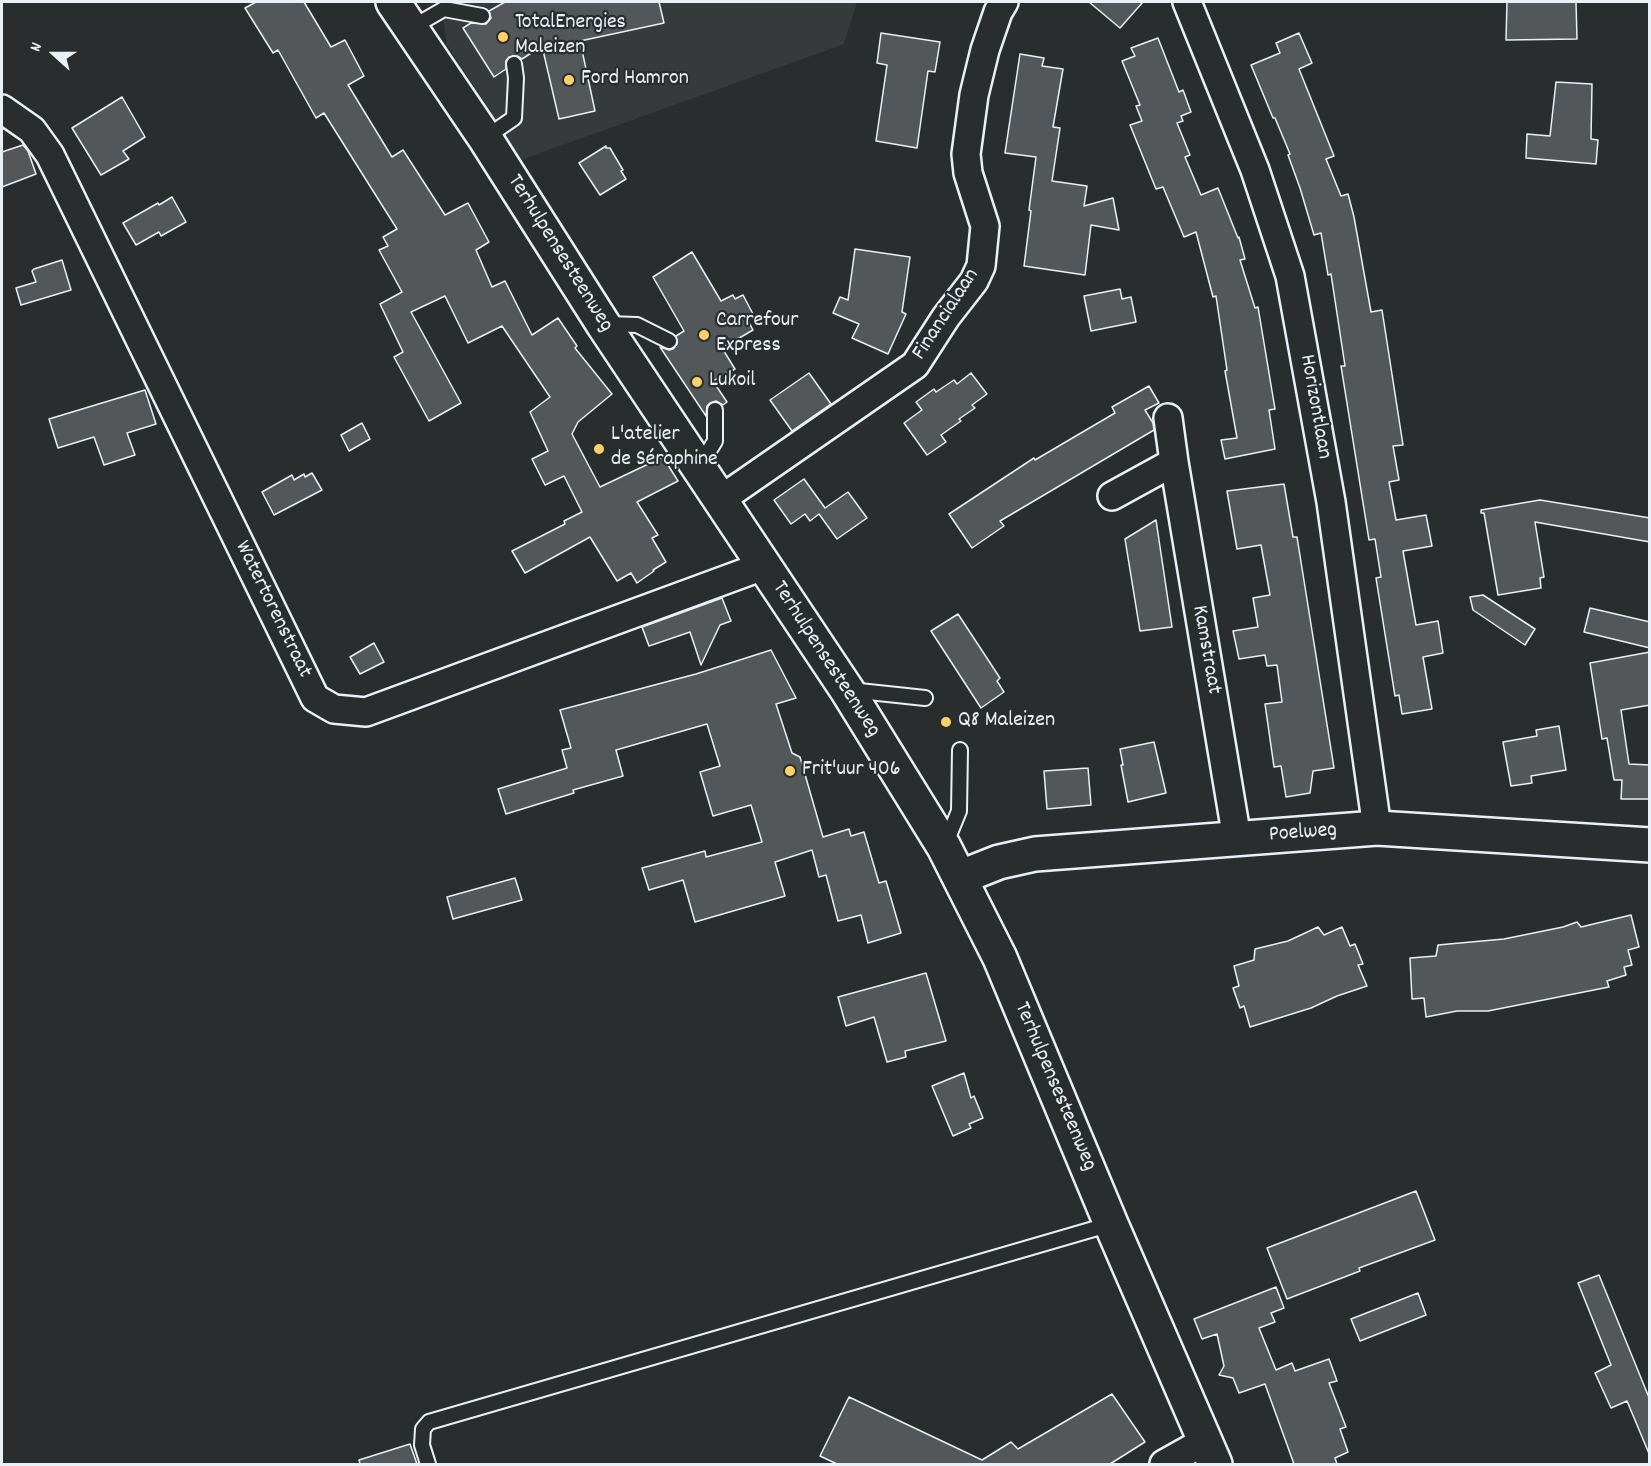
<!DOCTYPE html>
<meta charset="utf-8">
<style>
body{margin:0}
#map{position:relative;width:1651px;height:1466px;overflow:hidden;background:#2a2d2e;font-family:Dekko,sans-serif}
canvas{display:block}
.frame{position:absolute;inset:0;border:3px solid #e8f1f8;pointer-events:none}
.north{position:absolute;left:24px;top:24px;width:60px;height:60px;-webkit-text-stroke:4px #2a2d2e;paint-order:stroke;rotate:291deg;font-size:16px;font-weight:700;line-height:24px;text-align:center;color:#e8f1f8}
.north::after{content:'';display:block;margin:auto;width:21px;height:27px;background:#e8f1f8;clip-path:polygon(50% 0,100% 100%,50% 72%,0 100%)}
</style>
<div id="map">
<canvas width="1651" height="1466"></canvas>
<div class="frame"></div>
<div class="north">N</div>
</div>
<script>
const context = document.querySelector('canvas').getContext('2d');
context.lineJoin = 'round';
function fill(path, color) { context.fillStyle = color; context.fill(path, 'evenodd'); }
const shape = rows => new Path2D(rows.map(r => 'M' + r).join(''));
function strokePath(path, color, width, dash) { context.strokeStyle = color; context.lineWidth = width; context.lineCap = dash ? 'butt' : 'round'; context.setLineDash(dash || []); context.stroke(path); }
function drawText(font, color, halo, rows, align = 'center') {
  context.font = font + ' Dekko,sans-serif'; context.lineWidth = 4.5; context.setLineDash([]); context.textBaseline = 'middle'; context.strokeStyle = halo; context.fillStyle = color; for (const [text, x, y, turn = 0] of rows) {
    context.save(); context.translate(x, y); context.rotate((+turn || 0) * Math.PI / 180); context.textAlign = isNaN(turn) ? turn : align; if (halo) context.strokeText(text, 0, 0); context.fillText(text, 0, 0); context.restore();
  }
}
const built = shape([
 [441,2,857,2,844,44,521,160,447,45]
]);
const building = shape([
 [256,2,304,2,331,47,345,40,364,76,348,85,392,157,403,150,445,215,468,203,489,242,476,250,492,287,505,281,532,335,558,318,577,346,575,348,612,394,578,422,572,434,600,487,663,457,678,481,637,502,658,535,652,538,666,562,653,570,654,571,637,583,631,573,617,581,590,537,525,573,512,551,565,524,564,521,582,512,564,476,545,485,532,459,548,451,530,412,550,397,502,326,468,343,445,296,411,312,461,403,429,421,394,357,403,352,380,304,402,292,379,250,388,246,383,237,397,229,324,113,316,118,278,50,273,53,245,8,256,2],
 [505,2,659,2,664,23,580,41,595,111,559,119,542,46,522,59,517,56,509,57,506,61,506,69,494,77,463,28,471,23,486,24,491,18,489,11,505,2],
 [1089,2,1143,2,1120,28,1089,2],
 [1507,2,1576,2,1577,39,1506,40,1507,2],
 [881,33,940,42,935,72,928,71,917,148,876,141,887,65,877,63,881,33],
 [1299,33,1312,63,1299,69,1334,156,1326,159,1341,196,1348,194,1354,217,1371,312,1382,310,1403,445,1393,446,1399,480,1389,482,1396,520,1426,515,1432,546,1403,551,1416,625,1438,621,1443,653,1423,657,1432,709,1402,714,1399,695,1395,696,1376,578,1381,577,1375,539,1369,540,1341,366,1345,366,1331,274,1328,275,1321,233,1314,235,1300,188,1288,155,1290,154,1275,118,1273,118,1251,65,1280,53,1276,43,1299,33],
 [1158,38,1179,92,1183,90,1191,112,1181,116,1183,121,1177,123,1190,155,1185,157,1201,195,1218,188,1238,238,1239,237,1245,259,1240,260,1255,308,1258,307,1275,409,1269,410,1275,449,1225,459,1221,440,1237,438,1225,371,1227,370,1216,296,1213,297,1196,232,1184,237,1163,187,1156,189,1130,125,1142,121,1136,106,1140,105,1122,61,1135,56,1131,48,1158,38],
 [1020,54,1044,58,1042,66,1063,69,1053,127,1060,128,1052,181,1087,186,1084,206,1113,198,1119,230,1091,225,1085,275,1024,266,1031,211,1029,210,1036,157,1005,153,1020,54],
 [1556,82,1592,84,1591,139,1598,140,1596,164,1526,158,1527,134,1550,136,1556,82],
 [122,97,145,137,123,151,129,159,101,175,72,128,122,97],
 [23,145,28,151,36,174,2,187,2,152,23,145],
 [606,146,606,148,610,148,623,170,621,171,626,179,600,195,579,163,606,146],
 [172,197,186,222,161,236,159,232,136,245,123,223,158,203,159,205,172,197],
 [855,249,910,257,902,312,906,314,888,354,852,338,859,324,833,313,840,297,848,300,855,249],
 [692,252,721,301,733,295,735,299,743,295,753,314,746,317,753,330,722,348,735,369,713,381,727,402,723,405,716,401,710,403,707,406,706,416,660,347,669,350,673,349,677,344,676,336,684,331,653,277,692,252],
 [62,260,71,290,21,305,16,288,36,282,32,271,34,269,62,260],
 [1120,289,1122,299,1131,297,1136,322,1091,331,1084,296,1120,289],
 [809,373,831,404,792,431,770,400,809,373],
 [971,373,987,394,972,405,975,408,959,419,961,421,941,435,946,442,927,455,904,423,922,410,916,402,934,389,936,392,954,380,957,384,971,373],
 [1149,386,1159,403,1145,410,1153,423,1154,430,1000,521,1004,526,972,548,949,514,1034,458,1035,460,1115,413,1112,407,1149,386],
 [145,390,156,424,127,433,135,455,104,465,94,437,58,448,49,419,145,390],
 [362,423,370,439,349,451,341,435,362,423],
 [312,473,322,490,274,515,262,492,292,475,294,480,304,474,305,477,312,473],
 [804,479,825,508,848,492,867,518,837,539,819,514,810,521,805,514,791,524,774,500,804,479],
 [1284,484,1293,537,1297,537,1334,768,1313,771,1310,793,1286,797,1281,766,1274,767,1265,704,1282,702,1277,665,1267,666,1265,655,1239,659,1233,631,1258,627,1253,598,1270,595,1261,545,1237,549,1227,491,1284,484],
 [1540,500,1650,518,1650,542,1535,522,1544,577,1540,578,1541,588,1498,595,1484,513,1481,513,1481,510,1540,500],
 [1156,520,1172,627,1140,631,1125,539,1156,520],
 [1483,595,1535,629,1525,645,1473,610,1470,597,1483,595],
 [722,598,731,621,720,625,701,665,690,632,649,646,642,627,722,598],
 [1590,608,1650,622,1650,648,1584,632,1590,608],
 [958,614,1000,678,997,681,1004,692,981,708,931,631,958,614],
 [374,643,384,662,360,674,350,657,374,643],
 [771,650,796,698,776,704,792,753,800,757,823,837,849,829,851,836,864,832,879,883,886,881,901,933,868,943,861,915,838,921,826,875,819,877,812,850,775,862,785,896,695,922,683,880,649,890,642,868,705,851,706,857,762,842,751,805,713,816,700,772,720,766,707,724,616,750,623,776,573,790,574,793,506,814,498,789,567,768,562,750,571,748,560,710,696,674,771,650],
 [1650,652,1650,705,1621,710,1629,764,1650,765,1650,799,1621,799,1622,780,1614,780,1607,738,1602,739,1590,663,1650,652],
 [1559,726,1566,770,1531,776,1532,783,1511,786,1503,742,1537,736,1536,730,1559,726],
 [1154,742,1166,793,1128,802,1121,765,1123,765,1120,749,1154,742],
 [1088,768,1091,805,1047,809,1044,771,1088,768],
 [515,878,522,900,453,919,447,897,515,878],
 [1631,915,1639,947,1628,950,1632,965,1624,967,1626,975,1607,981,1609,987,1488,1011,1457,1011,1426,1017,1424,998,1412,999,1410,958,1436,956,1438,945,1504,939,1563,927,1577,922,1581,927,1631,915],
 [1318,927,1324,935,1342,927,1350,946,1355,944,1363,964,1358,965,1367,986,1337,996,1311,1008,1250,1027,1244,1006,1240,1008,1233,988,1239,986,1234,966,1254,960,1255,949,1288,941,1318,927],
 [926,973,946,1041,905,1051,906,1057,887,1062,874,1017,846,1026,838,997,926,973],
 [964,1073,971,1098,974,1096,983,1118,969,1124,971,1128,953,1136,932,1086,964,1073],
 [1416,1191,1435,1240,1359,1268,1360,1271,1287,1299,1267,1248,1416,1191],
 [1599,1275,1650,1400,1650,1456,1627,1401,1611,1408,1595,1373,1611,1365,1578,1283,1599,1275],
 [1276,1287,1284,1308,1271,1313,1275,1322,1259,1328,1276,1370,1292,1363,1295,1371,1329,1359,1337,1381,1329,1383,1346,1427,1340,1429,1348,1452,1335,1458,1337,1464,1294,1464,1265,1384,1239,1393,1233,1378,1219,1375,1224,1366,1217,1334,1202,1339,1194,1319,1276,1287],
 [1418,1293,1426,1315,1360,1341,1351,1319,1418,1293],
 [1112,1394,1145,1442,1110,1464,837,1464,820,1456,849,1397,982,1460,1011,1442,1018,1449,1112,1394],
 [410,1444,417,1464,360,1464,359,1460,410,1444]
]);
const service = shape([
 [411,28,444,9,482,16],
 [485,138,514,118,516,78,514,64],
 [606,324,637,325,669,341],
 [699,467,715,441,715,410],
 [850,690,925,698],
 [945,845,959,811,960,750],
 [428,1464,422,1445,423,1429,429,1422,1111,1224]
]);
const minor = shape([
 [1187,2,1255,170,1290,276,1331,502,1377,828],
 [2,109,32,130,50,155,315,698,334,709,366,712,763,566],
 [1168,418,1174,462,1237,839],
 [1112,496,1174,462],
 [720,500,915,365,946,317,974,281,981,266,985,226,968,173,966,154,974,95,985,50,998,12,1004,2],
 [1164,1464,1205,1441]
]);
const tertiary = shape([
 [961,877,999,862,1035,854,1377,828,1650,845]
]);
const secondary = shape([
 [393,2,485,138,603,324,847,690,944,847,1000,958,1111,1224,1215,1464]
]);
const markers = [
 [503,37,6,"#ffd166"],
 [569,80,6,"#ffd166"],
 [704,335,6,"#ffd166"],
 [697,382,6,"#ffd166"],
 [599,449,6,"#ffd166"],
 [946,722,6,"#ffd166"],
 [790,771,6,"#ffd166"]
];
const poiNames = [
 ["TotalEnergies",515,24],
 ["Maleizen",515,49],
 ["Ford Hamron",581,80],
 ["Carrefour",716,322],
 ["Express",716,347],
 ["Lukoil",709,382],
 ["L'atelier",611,436],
 ["de Séraphine",611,461],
 ["Q8 Maleizen",958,722],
 ["Frit'uur 406",802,771]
];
const streetNames = [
 ["Terhulpensesteenweg",559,254,58],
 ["Financialaan",947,315,-57],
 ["Horizontlaan",1314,407,80],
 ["Watertorenstraat",272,610,64],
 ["Kamstraat",1205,650,80],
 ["Terhulpensesteenweg",825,660,57],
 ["Poelweg",1303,834,-4],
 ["Terhulpensesteenweg",1054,1087,67]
];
fill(built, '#363a3b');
fill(building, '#535759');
strokePath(building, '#e8f1f8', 1.5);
strokePath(service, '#e8f1f8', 18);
strokePath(minor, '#e8f1f8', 32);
strokePath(tertiary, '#e8f1f8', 38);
strokePath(secondary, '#e8f1f8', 38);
strokePath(service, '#2a2d2e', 14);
strokePath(minor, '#2a2d2e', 27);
strokePath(tertiary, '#2a2d2e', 33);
strokePath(secondary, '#2a2d2e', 33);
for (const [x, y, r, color] of markers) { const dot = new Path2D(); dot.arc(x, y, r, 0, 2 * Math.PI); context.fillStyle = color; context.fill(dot); strokePath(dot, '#2a2d2e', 2); }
drawText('22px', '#e8f1f8', '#2a2d2e', poiNames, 'left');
drawText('22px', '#e8f1f8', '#2a2d2e', streetNames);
</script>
